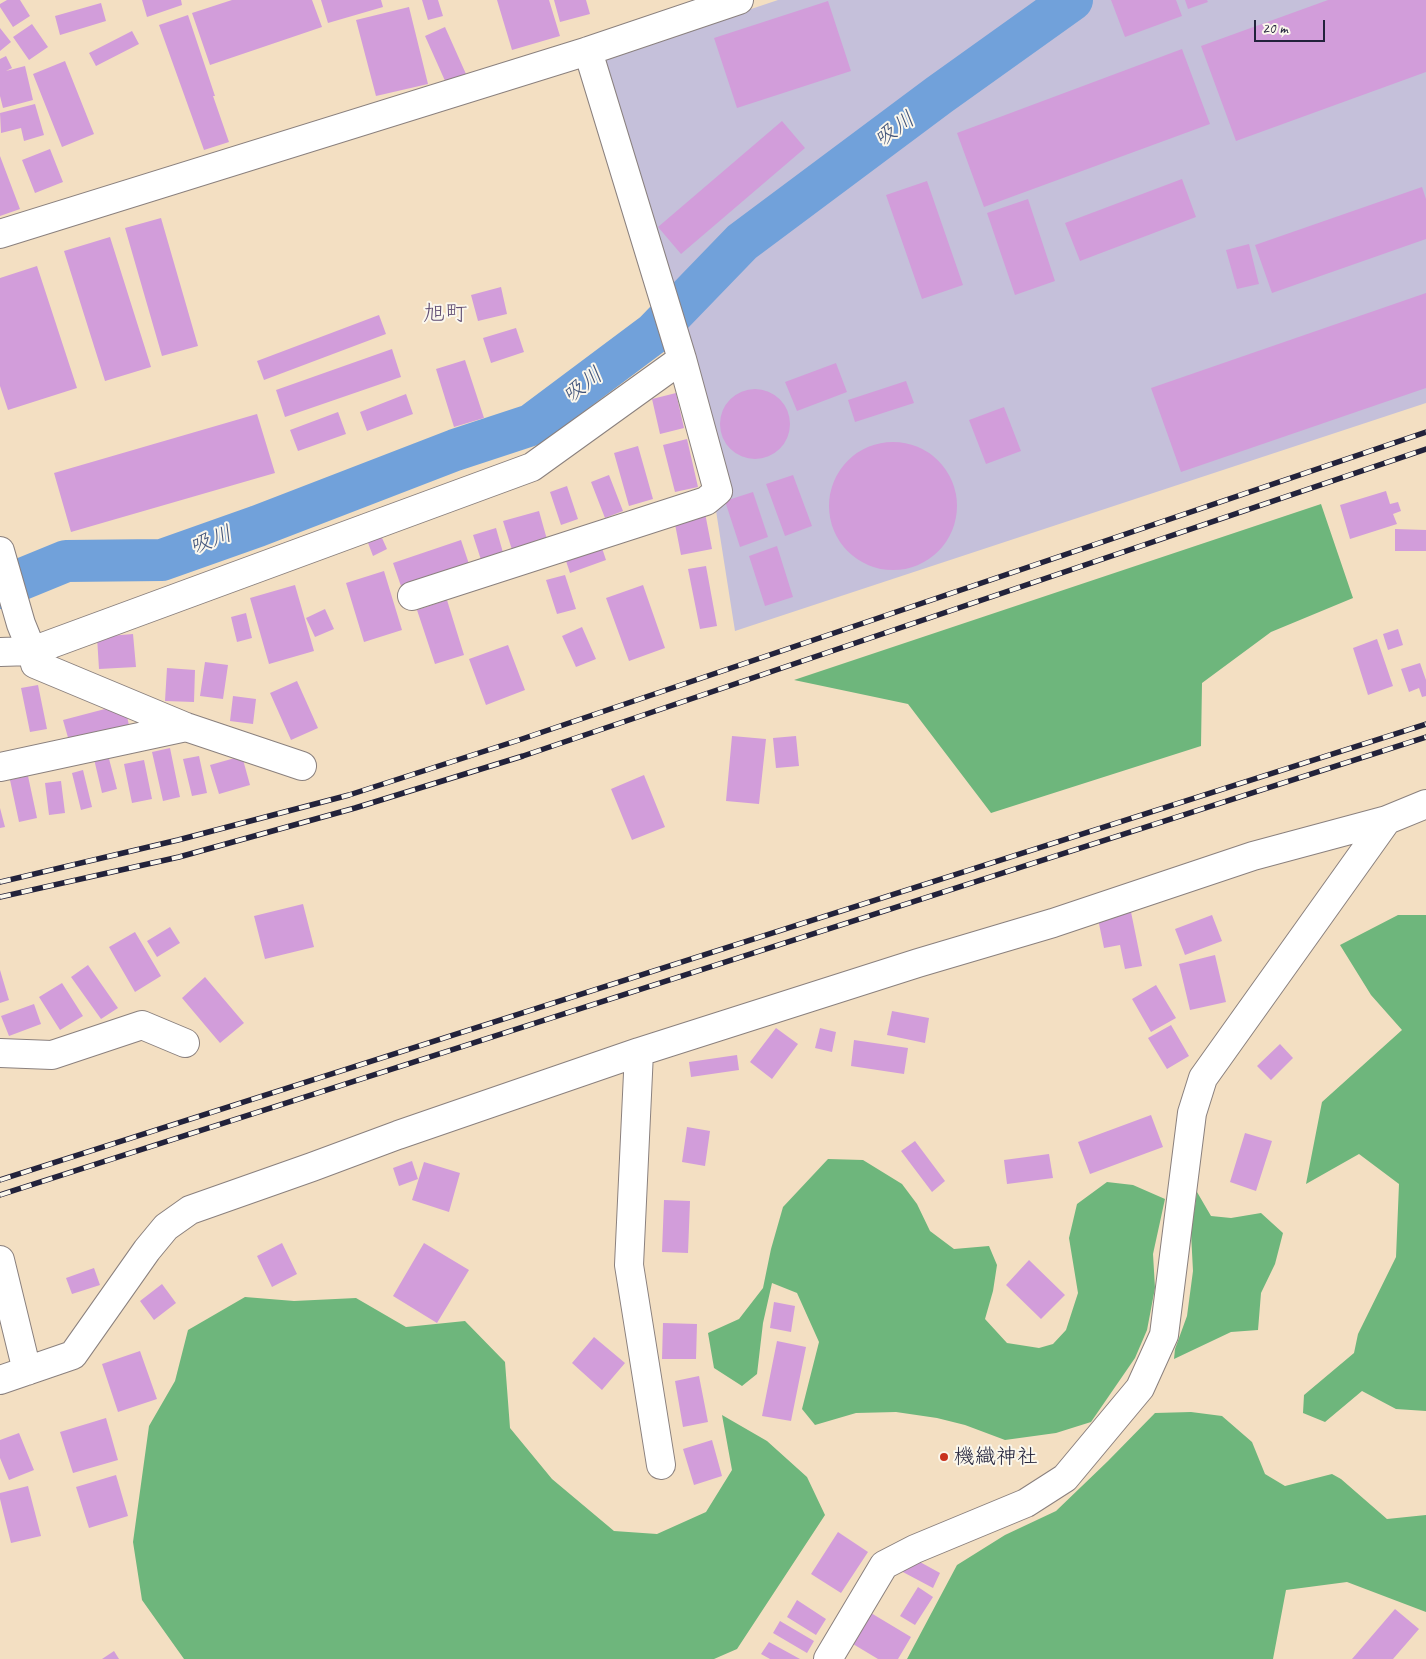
<!DOCTYPE html>
<meta charset="utf-8">
<style>
body{margin:0}
#map{position:relative;width:1426px;height:1659px;overflow:hidden;background:#f3dfc2;font-family:Caveat,sans-serif}
canvas{display:block}
.scale{position:absolute;left:1254px;top:20px;width:71px;height:22px;box-sizing:border-box;border:2px solid #22223b;border-top:0;padding-left:6px;font-size:15px;line-height:18px;white-space:nowrap;color:#22223b;-webkit-text-stroke:4px #fbf7ec;paint-order:stroke}
</style>
<div id="map">
<canvas width="1426" height="1659"></canvas>
<div class="scale">20 m</div>
</div>
<script>
const context = document.querySelector('canvas').getContext('2d');
context.lineJoin = 'round';
function fill(path, color) { context.fillStyle = color; context.fill(path, 'evenodd'); }
const shape = rows => new Path2D(rows.map(r => 'M' + r).join(''));
function strokePath(path, color, width, dash) { context.strokeStyle = color; context.lineWidth = width; context.lineCap = dash ? 'butt' : 'round'; context.setLineDash(dash || []); context.stroke(path); }
function drawText(font, color, halo, rows, align = 'center') {
  context.font = font + ' Caveat,"Klee One",sans-serif'; context.lineWidth = 4; context.setLineDash([]); context.textBaseline = 'middle'; context.strokeStyle = halo; context.fillStyle = color; for (const [text, x, y, turn = 0] of rows) {
    context.save(); context.translate(x, y); context.rotate((+turn || 0) * Math.PI / 180); context.textAlign = isNaN(turn) ? turn : align; if (halo) context.strokeText(text, 0, 0); context.fillText(text, 0, 0); context.restore();
  }
}
const industrial = shape([
 [778,0,1426,0,1426,403,735,631,693,365,605,58]
]);
const forest = shape([
 [1321,504,1353,598,1271,632,1202,683,1201,746,991,813,908,704,794,680],
 [1398,915,1426,915,1426,1411,1396,1409,1362,1391,1325,1422,1303,1413,1304,1395,1354,1353,1358,1334,1396,1257,1399,1184,1359,1154,1306,1184,1322,1102,1402,1030,1371,995,1340,945],
 [828,1159,863,1160,902,1184,917,1204,930,1231,954,1249,989,1246,997,1265,993,1291,985,1319,1007,1343,1039,1348,1053,1344,1066,1330,1078,1293,1069,1238,1077,1204,1107,1182,1133,1185,1165,1199,1153,1254,1155,1288,1147,1330,1135,1358,1091,1422,1056,1433,1005,1440,965,1425,937,1418,896,1412,856,1413,815,1425,802,1409,819,1342,797,1293,772,1283,763,1323,757,1374,742,1386,714,1368,708,1333,739,1319,763,1288,771,1249,783,1207],
 [1197,1192,1211,1216,1231,1218,1261,1213,1283,1233,1275,1264,1261,1293,1258,1330,1231,1332,1174,1359,1175,1349,1187,1316,1193,1271,1191,1233],
 [245,1297,294,1301,356,1298,406,1327,465,1321,505,1362,510,1428,552,1479,614,1531,657,1534,706,1512,732,1470,722,1415,767,1441,807,1477,825,1515,737,1649,714,1659,184,1659,142,1600,133,1542,149,1426,175,1381,188,1330],
 [1191,1412,1222,1416,1252,1442,1265,1474,1285,1486,1332,1474,1341,1479,1387,1519,1426,1515,1426,1612,1347,1582,1286,1590,1273,1659,907,1659,957,1565,1005,1535,1056,1511,1108,1461,1155,1413]
]);
const river = shape([
 [0,588,66,561,162,560,258,526,455,450,531,425,654,333,742,242,939,95,1072,0]
]);
const building = shape([
 [7,0,20,0,30,16,13,27,0,7,0,4],
 [142,0,181,0,182,5,147,17],
 [232,0,312,0,322,27,210,65,192,13],
 [321,0,381,0,383,7,328,23],
 [422,0,438,0,443,16,428,20],
 [497,0,549,0,560,36,512,50],
 [554,0,586,0,590,14,560,22],
 [1111,0,1176,0,1182,16,1125,37],
 [1185,0,1207,0,1208,2,1188,9],
 [1328,0,1426,0,1426,72,1236,141,1201,46],
 [828,1,851,71,737,108,714,38],
 [101,3,106,21,60,35,55,16],
 [409,7,428,84,376,96,356,20],
 [188,15,215,96,213,96,229,142,204,150,159,25],
 [32,24,48,47,29,60,13,37],
 [445,27,466,74,446,83,425,36],
 [0,28,11,42,0,51],
 [132,31,139,44,96,66,89,53],
 [1182,49,1210,124,984,207,957,133],
 [6,56,12,68,6,71,25,66,33,100,3,108,0,96,0,59],
 [65,61,94,134,62,147,33,74],
 [35,104,44,135,24,141,21,128,1,133,0,113],
 [782,121,805,148,681,254,658,227],
 [50,149,63,182,35,193,22,160],
 [0,156,20,209,0,216],
 [1182,179,1196,217,1080,261,1065,223],
 [927,181,963,285,922,299,886,195],
 [1422,187,1426,199,1426,239,1272,293,1255,245],
 [1028,199,1055,281,1015,295,987,213],
 [161,218,198,346,162,356,125,228],
 [110,237,151,367,105,381,64,251],
 [1249,244,1259,284,1237,289,1226,250],
 [37,266,77,388,8,410,0,386,0,278],
 [501,287,507,314,478,321,471,295],
 [1426,293,1426,388,1181,472,1151,388],
 [379,315,386,334,264,380,257,361],
 [516,328,524,352,491,363,483,338],
 [392,349,401,377,285,417,276,390],
 [465,360,484,418,454,427,436,369],
 [836,363,847,392,797,411,785,382],
 [906,381,914,403,855,422,848,400],
 '720 424a35 35 0 1 1 70 0a35 35 0 1 1-70 0Z',
 [676,393,684,428,660,434,652,399],
 [406,394,413,414,367,431,360,412],
 [1004,407,1021,451,986,464,969,420],
 [338,412,346,434,298,451,290,430],
 [257,414,275,473,71,532,54,473],
 [687,439,698,487,675,492,663,445],
 '829 506a64 64 0 1 1 128 0a64 64 0 1 1-128 0Z',
 [638,446,653,499,629,506,614,453],
 [609,475,623,511,605,518,591,482],
 [793,475,812,526,785,536,766,484],
 [567,486,578,519,561,525,550,492],
 [1386,491,1390,504,1398,502,1401,511,1393,514,1397,524,1350,539,1340,505],
 [753,492,768,537,740,547,725,501],
 [539,511,548,543,513,553,503,521],
 [705,513,712,549,681,555,674,519],
 [496,528,504,556,482,563,473,535],
 [378,529,387,549,373,556,365,535],
 [1395,529,1426,530,1426,551,1395,551],
 [461,540,470,567,402,589,393,563],
 [777,546,793,597,765,606,749,556],
 [602,548,606,560,570,573,566,561],
 [706,566,717,626,700,629,688,569],
 [384,571,402,630,364,642,346,583],
 [565,575,576,609,557,614,546,580],
 [295,585,314,651,269,664,250,598],
 [643,585,665,648,629,661,606,598],
 [447,600,464,655,435,664,417,610],
 [325,609,334,629,315,637,306,618],
 [246,613,252,638,237,642,231,617],
 [582,627,596,659,576,667,562,636],
 [1398,629,1403,645,1388,650,1383,634],
 [133,634,136,667,99,669,97,637],
 [1377,639,1393,686,1368,695,1353,648],
 [508,645,525,690,486,705,469,659],
 [205,662,228,665,223,699,200,696],
 [1420,663,1426,680,1426,696,1422,697,1419,688,1409,692,1401,669],
 [167,668,195,670,194,702,165,701],
 [297,681,318,728,291,740,270,693],
 [38,685,47,729,30,732,21,688],
 [233,696,256,699,253,724,230,721],
 [124,704,129,725,69,741,63,720],
 [732,736,766,739,759,804,726,801],
 [796,736,799,766,776,768,773,738],
 [170,748,180,797,163,801,152,752],
 [108,755,117,789,102,793,94,759],
 [199,756,207,793,192,796,183,759],
 [242,756,250,785,219,794,210,765],
 [144,760,152,799,132,803,124,764],
 [83,770,92,807,81,810,72,773],
 [644,775,665,827,632,840,611,789],
 [28,776,37,818,19,822,10,780],
 [61,781,65,813,49,815,45,783],
 [0,808,5,827,0,828],
 [303,904,314,947,265,959,254,916],
 [1131,912,1142,966,1125,969,1120,945,1104,948,1098,919],
 [1212,915,1222,941,1185,955,1175,929],
 [170,927,180,943,157,957,147,941],
 [135,932,161,976,135,992,109,947],
 [1215,955,1226,1002,1190,1010,1179,964],
 [88,965,118,1008,101,1019,71,977],
 [0,970,9,1000,0,1003],
 [205,977,244,1023,220,1043,182,998],
 [62,983,83,1016,60,1030,39,997],
 [1156,985,1176,1018,1151,1032,1132,999],
 [34,1004,41,1024,9,1036,1,1016],
 [892,1011,929,1018,925,1043,887,1035],
 [1171,1025,1189,1056,1167,1069,1148,1038],
 [776,1028,798,1044,772,1079,750,1062],
 [820,1028,836,1032,832,1052,815,1048],
 [854,1040,908,1048,904,1074,851,1066],
 [1280,1044,1293,1058,1271,1080,1257,1066],
 [737,1055,739,1070,691,1077,689,1062],
 [1151,1115,1163,1147,1090,1174,1078,1142],
 [687,1127,710,1131,705,1166,682,1162],
 [1245,1133,1272,1141,1256,1191,1230,1182],
 [915,1141,945,1181,932,1192,901,1151],
 [1049,1154,1053,1178,1007,1184,1004,1160],
 [412,1161,418,1179,399,1186,393,1168],
 [424,1162,460,1173,449,1212,412,1200],
 [664,1200,690,1201,688,1253,662,1252],
 [282,1243,297,1274,272,1287,257,1256],
 [424,1243,469,1270,437,1323,393,1296],
 [1029,1260,1065,1295,1041,1319,1006,1285],
 [94,1268,100,1285,72,1294,66,1278],
 [162,1284,176,1303,154,1320,140,1301],
 [774,1302,795,1306,791,1332,770,1328],
 [663,1323,697,1324,696,1359,662,1359],
 [594,1337,625,1363,602,1390,572,1363],
 [777,1341,806,1347,791,1421,762,1416],
 [140,1351,157,1399,118,1412,102,1364],
 [699,1376,708,1422,683,1427,675,1381],
 [106,1418,118,1460,73,1473,60,1432],
 [19,1433,34,1470,9,1480,0,1458,0,1440],
 [712,1440,722,1476,694,1485,683,1449],
 [116,1475,128,1516,89,1528,76,1487],
 [28,1486,41,1536,11,1543,0,1499,0,1493],
 [838,1532,868,1552,841,1593,811,1574],
 [909,1556,940,1573,933,1588,901,1571],
 [918,1587,933,1597,915,1625,900,1616],
 [797,1600,826,1619,816,1635,787,1617],
 [1395,1609,1419,1629,1393,1659,1352,1659],
 [871,1613,911,1637,898,1659,878,1659,853,1644],
 [780,1621,814,1641,807,1653,773,1633],
 [769,1642,800,1659,770,1659,761,1654],
 [114,1651,119,1659,102,1659]
]);
const minor = shape([
 [0,234,588,51,739,0],
 [0,551,21,624,32,651,0,652],
 [412,596,706,501,718,491,682,359],
 [302,766,186,727,35,664,32,651,532,467,682,359,588,51],
 [0,767,186,727],
 [639,1052,629,1265,661,1465],
 [0,1053,52,1055,142,1025,185,1043],
 [0,1260,27,1371],
 [0,1380,73,1355,147,1250,166,1227,190,1210,312,1167,398,1135,639,1052,918,963,1053,923,1253,856,1387,820],
 [828,1659,884,1565,915,1549,1026,1503,1065,1478,1140,1388,1164,1335,1192,1113,1203,1078,1387,820,1426,804]
]);
const rail = shape([
 [0,882,178,840,349,795,519,740,1426,432],
 [0,897,179,857,355,808,523,756,1426,449],
 [0,1180,1426,724],
 [0,1195,1426,737]
]);
const markers = [
 [944,1457,5,"#c8321e"]
];
const poiNames = [
 ["機織神社",954,1457]
];
const waterNames = [
 ["吸川",895,130,-36],
 ["吸川",583,386,-37],
 ["吸川",211,541,-21]
];
const neighbourhoodNames = [
 ["旭町",445,314]
];
fill(industrial, '#c5c0da');
fill(forest, '#6eb67c');
strokePath(river, '#71a1da', 42);
fill(building, '#d29dda');
strokePath(minor, '#8a807e', 30);
strokePath(minor, '#fff', 28);
strokePath(rail, '#22223b', 5.5);
strokePath(rail, '#fbf7ec', 4, [11]);
for (const [x, y, r, color] of markers) { const dot = new Path2D(); dot.arc(x, y, r, 0, 2 * Math.PI); context.fillStyle = color; context.fill(dot); strokePath(dot, '#fbf7ec', 2); }
drawText('21px', '#22223b', '#fbf7ec', poiNames, 'left');
drawText('italic 22px', '#42557b', '#fbf7ec', waterNames);
drawText('22px', '#604d73', '#fbf7ec', neighbourhoodNames);
</script>
